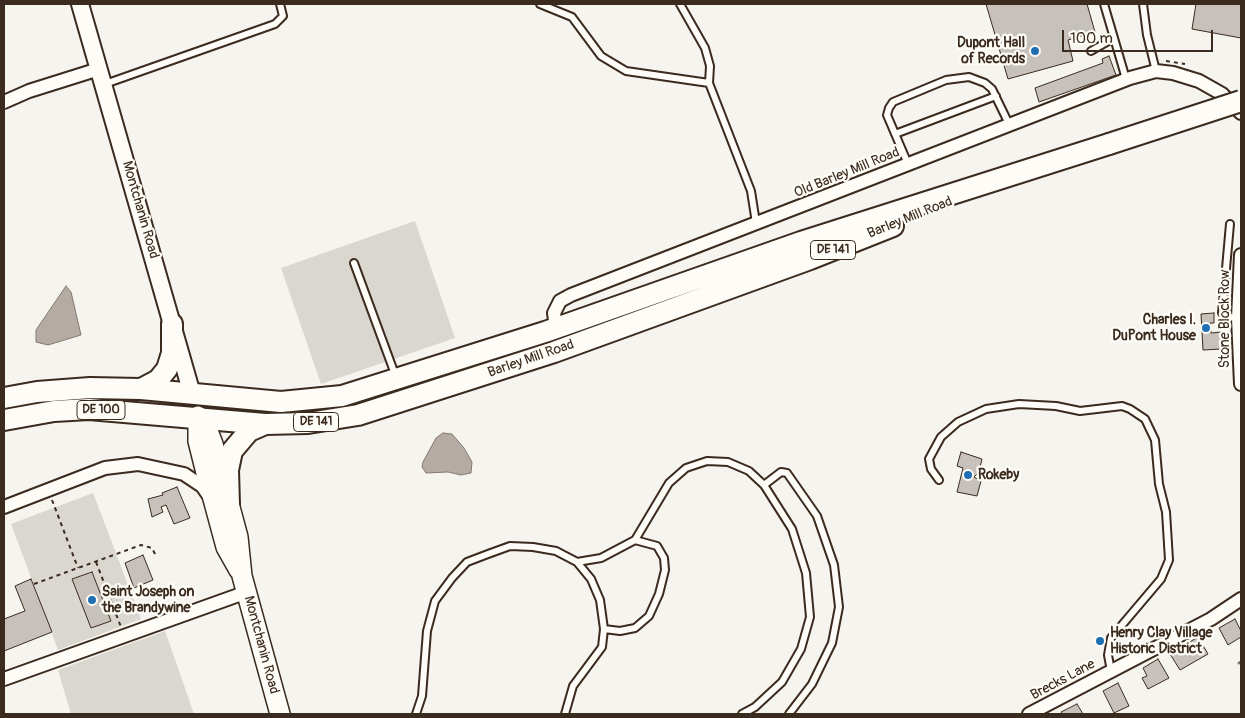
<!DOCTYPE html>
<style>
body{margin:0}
#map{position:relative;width:1245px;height:718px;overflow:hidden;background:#f5f4ee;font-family:Pangolin,sans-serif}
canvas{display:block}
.frame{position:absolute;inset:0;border:5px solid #3b2a1e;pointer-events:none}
.scale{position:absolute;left:1062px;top:30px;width:151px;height:22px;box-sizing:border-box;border:2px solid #3b2a1e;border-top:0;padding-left:6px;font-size:15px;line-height:18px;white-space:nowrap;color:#3b2a1e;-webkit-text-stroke:4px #fdfcf7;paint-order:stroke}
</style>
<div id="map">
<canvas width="1245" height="718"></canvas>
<div class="frame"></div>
<div class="scale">100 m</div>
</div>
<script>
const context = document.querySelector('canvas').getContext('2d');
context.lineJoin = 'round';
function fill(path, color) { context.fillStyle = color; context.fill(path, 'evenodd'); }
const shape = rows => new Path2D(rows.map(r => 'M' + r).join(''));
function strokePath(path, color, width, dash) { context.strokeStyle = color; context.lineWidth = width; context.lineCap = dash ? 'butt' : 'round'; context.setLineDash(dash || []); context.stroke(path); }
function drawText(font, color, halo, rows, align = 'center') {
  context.font = font + ' Pangolin,sans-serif'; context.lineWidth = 4.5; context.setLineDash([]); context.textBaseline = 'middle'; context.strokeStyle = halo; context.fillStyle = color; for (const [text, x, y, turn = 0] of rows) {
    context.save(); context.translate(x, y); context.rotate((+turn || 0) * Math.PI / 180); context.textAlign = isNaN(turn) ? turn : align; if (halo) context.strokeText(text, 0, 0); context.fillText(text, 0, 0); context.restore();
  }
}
const green = shape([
 [415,221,455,338,321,384,281,268],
 [93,493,141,619,58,650,11,524],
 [165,631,194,714,71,714,58,670]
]);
const water = shape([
 [66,286,71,292,81,335,48,345,36,342,36,330,66,286],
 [443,433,452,434,464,448,472,462,471,473,461,475,448,472,426,473,422,467,423,462,436,438,443,433]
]);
const stream = shape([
 [1239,663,1241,662]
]);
const building = shape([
 [986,4,1087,4,1095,32,1068,40,1073,61,1008,79,986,4],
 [1196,4,1241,4,1241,38,1192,29,1196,4],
 [1109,56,1116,75,1039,102,1035,88,1103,63,1102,59,1109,56],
 [1214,313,1214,323,1210,323,1211,333,1221,332,1222,349,1203,350,1201,314,1214,313],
 [961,452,982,459,979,472,974,477,981,481,977,496,957,492,963,468,957,466,961,452],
 [177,487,190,518,174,524,166,505,161,507,163,512,152,517,148,499,163,495,162,493,177,487],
 [143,555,153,580,134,588,125,563,143,555],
 [92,572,111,621,91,628,72,579,92,572],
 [31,579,52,632,4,651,4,619,25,611,15,586,31,579],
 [1235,619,1241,631,1241,637,1228,645,1219,628,1235,619],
 [1198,637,1208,654,1180,670,1170,654,1176,650,1179,654,1186,650,1183,646,1198,637],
 [1158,659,1169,678,1148,689,1142,678,1147,676,1143,668,1158,659],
 [1118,683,1129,706,1114,713,1103,691,1118,683],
 [1077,704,1083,714,1062,714,1061,712,1077,704]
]);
const path = shape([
 [1166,61,1185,64],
 [52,500,78,568],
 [96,562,121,627],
 [34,584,141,545,152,548,155,554]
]);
const service = shape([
 [540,4,572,17,601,56,626,71,709,83,751,191,756,223],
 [680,4,705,48,710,66,709,83],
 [1104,4,1126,79],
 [1143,4,1147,35,1156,71],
 [1091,51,1114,38],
 [105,84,275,24,283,16,280,4],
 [895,134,996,96],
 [908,164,887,115,889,108,893,102,946,80,969,77,985,83,992,89,1009,124],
 [1230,224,1222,313,1228,317,1238,318],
 [354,263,396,377],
 [939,480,931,469,929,459,941,437,958,422,986,409,1019,404,1056,406,1080,411,1122,406,1130,409,1145,419,1155,440,1159,484,1166,512,1169,560,1161,579,1111,638,1108,655,1111,671],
 [764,485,781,472,787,473,817,516,834,565,839,607,832,643,812,684,789,714],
 [635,540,669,483,686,468,707,461,728,462,749,471,764,485,792,529,806,573,810,617,801,649,782,682,755,707,742,714],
 [416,714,422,696,427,631,435,601,452,578,467,562,488,554,510,546,533,547,556,551,577,562,591,579,600,600,604,629,620,631,635,628,649,616,659,594,665,570,664,558,657,546,635,540,601,558,577,562],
 [565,714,573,686,602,647,604,629]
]);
const minor = shape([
 [4,102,29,91,99,69],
 [1241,255,1238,318,1241,384],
 [556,328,554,313,560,301,571,295,1130,78,1156,71,1173,73,1199,81,1222,94,1241,113],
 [4,507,105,468,138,464,184,474,202,486,209,496],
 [4,679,247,592],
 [1029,714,1211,619,1241,599]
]);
const secondary = shape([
 [80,4,192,394]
]);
const primary = shape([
 [198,416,208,431,213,444,238,537,242,576,280,714],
 [198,420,198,441,206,473,226,547,239,570]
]);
const trunk = shape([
 [141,389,158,380,167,369,172,353,172,324],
 [4,398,37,392,90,388,141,389,281,402,342,396,545,332,801,242,1109,144],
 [4,420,54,411,89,409,265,424,308,423,358,415,554,352,810,259,893,226],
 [229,505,228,470,232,451,249,431,265,424]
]);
const trunkBridge = shape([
 [1109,144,1241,101]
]);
const markers = [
 [1035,51,5,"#1f6fb2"],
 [1206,328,5,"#1f6fb2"],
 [968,475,5,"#1f6fb2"],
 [92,600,5,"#1f6fb2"],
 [1100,641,5,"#1f6fb2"]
];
const shields = [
 [833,250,45],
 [101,410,48],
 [316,422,45]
];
const shieldNames = [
 ["DE 141",833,250],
 ["DE 100",101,410],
 ["DE 141",316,422]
];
const poiNames = [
 ["Dupont Hall",1025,43,"right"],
 ["of Records",1025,59,"right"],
 ["Charles I.",1196,320,"right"],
 ["DuPont House",1196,336,"right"],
 ["Rokeby",978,475],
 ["Saint Joseph on",102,592],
 ["the Brandywine",102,608],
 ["Henry Clay Village",1110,633],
 ["Historic District",1110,649]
];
const streetNames = [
 ["Old Barley Mill Road",847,173,-22],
 ["Montchanin Road",140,210,74],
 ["Barley Mill Road",910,218,-22],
 ["Stone Block Row",1225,319,-90],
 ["Barley Mill Road",531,359,-19],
 ["Montchanin Road",261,645,75],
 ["Brecks Lane",1063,680,-28]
];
fill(green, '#dad6d0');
fill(water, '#b4aca4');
strokePath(water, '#84786e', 1);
strokePath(stream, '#84786e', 3);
fill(building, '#c7c1bb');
strokePath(building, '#3b2a1e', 1);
strokePath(service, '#3b2a1e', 10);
strokePath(minor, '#3b2a1e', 16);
strokePath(secondary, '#3b2a1e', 20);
strokePath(primary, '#3b2a1e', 22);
strokePath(trunk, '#3b2a1e', 24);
strokePath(path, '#3b2a1e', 2, [4, 4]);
strokePath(service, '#fdfcf7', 6);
strokePath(minor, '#fdfcf7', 12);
strokePath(secondary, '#fdfcf7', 16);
strokePath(primary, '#fdfcf7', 19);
strokePath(trunk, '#fdfcf7', 20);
strokePath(trunkBridge, '#3b2a1e', 24, []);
strokePath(trunkBridge, '#fdfcf7', 20);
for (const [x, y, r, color] of markers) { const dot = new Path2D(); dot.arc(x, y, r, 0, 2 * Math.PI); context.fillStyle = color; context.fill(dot); strokePath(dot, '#fdfcf7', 2); }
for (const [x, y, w] of shields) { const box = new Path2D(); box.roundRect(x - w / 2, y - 9.5, w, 19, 4); context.fillStyle = '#fdfcf7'; context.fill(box); strokePath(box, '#3b2a1e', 1); }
drawText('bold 12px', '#3b2a1e', null, shieldNames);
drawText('bold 14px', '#3b2a1e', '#fdfcf7', poiNames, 'left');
drawText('14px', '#3b2a1e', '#fdfcf7', streetNames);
</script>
